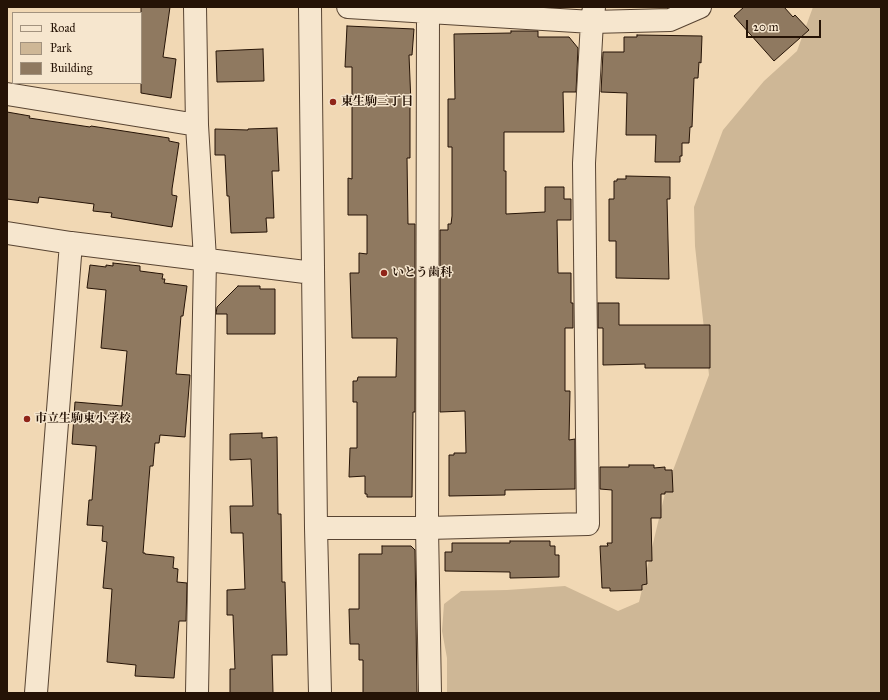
<!DOCTYPE html>
<meta charset="utf-8">
<style>
body{margin:0}
#map{position:relative;width:888px;height:700px;overflow:hidden;background:#f1d8b4;font-family:"IM FELL Great Primer",serif}
canvas{display:block}
.frame{position:absolute;inset:0;border:8px solid #251306;pointer-events:none}
.legend{position:absolute;left:12px;top:12px;width:130px;height:72px;box-sizing:border-box;background:#f6e6ce;border:1px solid #a2927e;margin:0;padding:5px 7px;list-style:none;font-size:12px;color:#251306}
.legend li{display:flex;align-items:center;gap:8px;height:20px}
.legend b{width:20px;border:1px solid #a2927e}
.scale{position:absolute;left:746px;top:20px;width:75px;height:18px;box-sizing:border-box;border:2px solid #251306;border-top:0;padding-left:5px;font-size:12px;line-height:14px;white-space:nowrap;color:#251306;-webkit-text-stroke:3px #f6e6ce;paint-order:stroke}
</style>
<div id="map">
<canvas width="888" height="700"></canvas>
<div class="frame"></div>
<ul class="legend">
<li><b style="height:5px;background:#f6e6ce"></b>Road</li>
<li><b style="height:11px;background:#ceb796"></b>Park</li>
<li><b style="height:11px;background:#8f7960"></b>Building</li>
</ul>
<div class="scale">20 m</div>
</div>
<script>
const context = document.querySelector('canvas').getContext('2d');
context.lineJoin = 'round';
function fill(path, color) { context.fillStyle = color; context.fill(path, 'evenodd'); }
const shape = rows => new Path2D(rows.map(r => 'M' + r).join(''));
function strokePath(path, color, width, dash) { context.strokeStyle = color; context.lineWidth = width; context.lineCap = dash ? 'butt' : 'round'; context.setLineDash(dash || []); context.stroke(path); }
function drawText(font, color, halo, rows, align = 'center') {
  context.font = font + ' "IM FELL Great Primer","Noto Serif JP",serif'; context.lineWidth = 3; context.setLineDash([]); context.textBaseline = 'middle'; context.strokeStyle = halo; context.fillStyle = color; for (const [text, x, y, turn = 0] of rows) {
    context.save(); context.translate(x, y); context.rotate((+turn || 0) * Math.PI / 180); context.textAlign = isNaN(turn) ? turn : align; if (halo) context.strokeText(text, 0, 0); context.fillText(text, 0, 0); context.restore();
  }
}
const green = shape([
 [813,7,881,7,881,693,447,693,447,658,442,631,444,604,461,591,507,590,565,586,618,611,639,602,666,489,709,375,695,246,694,207,723,130,764,81,797,51]
]);
const building = shape([
 [141,7,170,7,163,57,176,59,171,98,141,93,141,7],
 [744,7,784,7,793,17,795,15,809,30,774,61,734,16,744,7],
 [347,26,414,29,412,55,409,55,411,104,410,104,410,158,407,158,408,224,415,224,415,412,413,412,412,497,367,497,367,494,365,494,365,476,349,477,350,448,357,448,357,402,353,402,353,381,357,381,358,377,396,377,397,338,352,338,350,273,359,273,359,253,367,254,367,215,348,215,348,178,352,179,352,67,345,67,347,26],
 [511,31,538,31,538,37,569,37,578,48,576,92,563,92,564,132,504,132,504,171,506,171,506,214,545,212,545,187,564,187,564,199,571,199,571,220,557,220,558,273,571,273,571,303,573,303,573,328,565,328,565,391,570,391,569,440,575,439,575,489,505,490,505,495,449,496,449,455,454,455,454,453,466,453,465,411,440,412,440,230,448,230,448,224,451,224,452,216,452,147,448,147,448,99,455,99,454,34,511,33,511,31],
 [637,35,702,36,701,63,699,62,698,78,694,78,692,127,690,127,689,143,682,143,682,156,680,156,680,162,655,162,656,135,626,135,627,93,601,92,603,52,624,52,624,37,637,37,637,35],
 [263,49,264,81,217,82,216,51,263,49],
 [7,112,30,116,29,118,90,127,91,126,169,138,169,141,179,143,172,189,172,195,177,196,172,227,111,217,112,213,93,211,94,204,39,197,38,203,7,199,7,112],
 [277,128,279,171,272,171,274,218,266,218,267,232,231,233,229,196,227,196,225,155,215,155,215,129,248,130,248,129,277,128],
 [626,176,670,177,670,199,667,199,669,279,616,278,616,241,609,241,609,199,614,199,614,181,617,181,617,179,626,179,626,176],
 [113,263,140,266,140,271,163,274,162,279,165,279,164,283,187,286,183,316,181,316,176,374,190,375,185,437,160,435,159,443,155,443,153,466,150,466,143,553,145,553,145,554,174,557,173,568,178,569,177,582,187,583,186,621,179,621,174,678,135,676,136,665,107,662,112,589,103,588,107,542,102,541,103,526,87,525,89,500,92,500,96,449,96,446,72,444,75,402,122,406,127,351,101,348,106,290,87,288,90,265,106,267,106,265,113,266,113,263],
 [238,286,260,286,260,289,275,289,275,334,227,334,227,314,216,314,217,307,238,286],
 [598,303,619,303,619,325,710,325,710,368,645,368,645,364,603,365,603,328,598,328,598,303],
 [262,433,262,438,277,437,278,514,281,514,282,582,285,582,287,655,272,655,273,693,230,693,230,669,235,669,233,615,227,615,227,590,245,589,243,533,231,533,230,506,253,506,251,459,230,460,230,434,262,433],
 [629,465,654,465,654,468,665,467,665,470,672,470,673,492,665,492,665,494,661,494,661,518,651,518,652,561,646,561,647,584,642,585,642,590,610,591,610,588,602,588,600,546,608,546,607,543,612,543,612,490,600,489,600,467,629,467,629,465],
 [510,541,550,541,550,546,555,546,555,555,559,555,559,577,510,578,510,572,445,571,445,552,452,552,452,543,510,543,510,541],
 [382,546,411,546,415,550,417,693,363,693,363,660,359,660,359,644,350,644,349,609,359,609,359,554,382,554,382,546]
]);
const minor = shape([
 [195,7,197,125,205,259,197,693],
 [310,7,316,528,320,693],
 [348,7,592,22,670,20,700,7],
 [428,7,427,528,430,693],
 [7,94,197,125],
 [7,233,71,243,313,273],
 [316,528,427,528,588,524,584,163,592,22,594,7],
 [36,693,71,243]
]);
const markers = [
 [333,102,4,"#8f2418"],
 [384,273,4,"#8f2418"],
 [27,419,4,"#8f2418"]
];
const poiNames = [
 ["東生駒三丁目",341,102],
 ["いとう歯科",392,273],
 ["市立生駒東小学校",35,419]
];
fill(green, '#ceb796');
fill(building, '#8f7960');
strokePath(building, '#251306', 1);
strokePath(minor, '#584432', 24);
strokePath(minor, '#f6e6ce', 22);
for (const [x, y, r, color] of markers) { const dot = new Path2D(); dot.arc(x, y, r, 0, 2 * Math.PI); context.fillStyle = color; context.fill(dot); strokePath(dot, '#f6e6ce', 1.5); }
drawText('bold 12px', '#251306', '#f6e6ce', poiNames, 'left');
</script>
